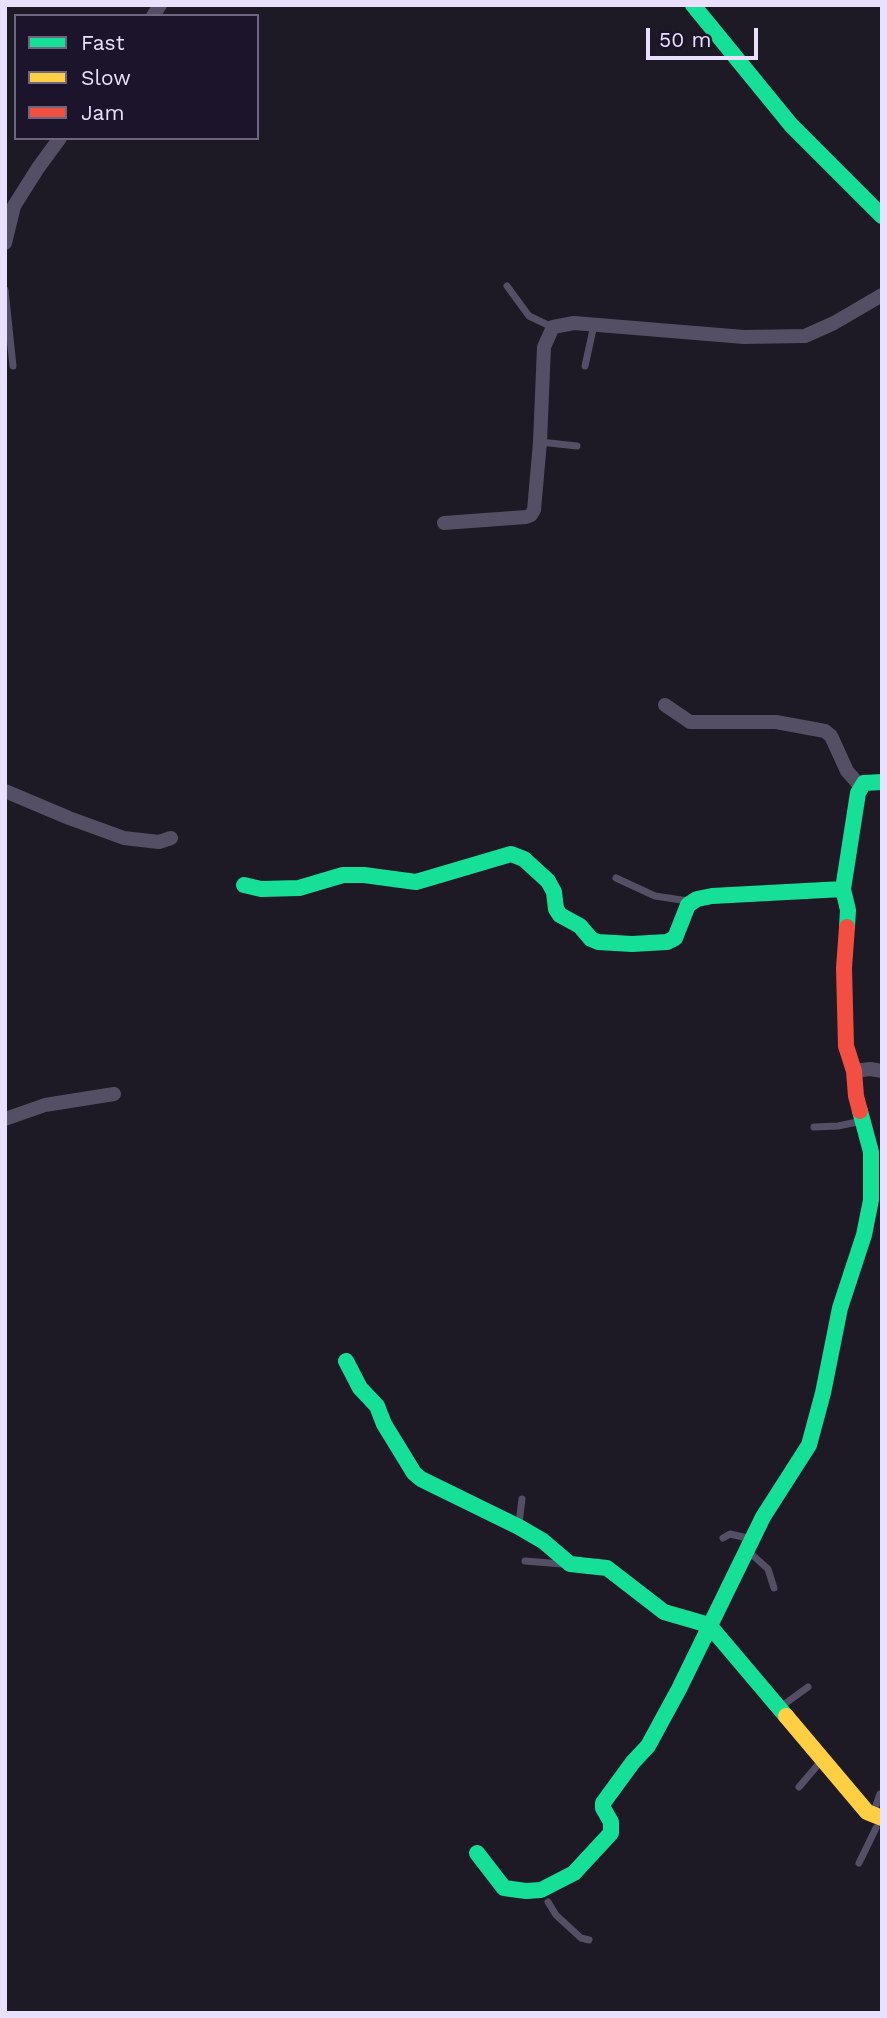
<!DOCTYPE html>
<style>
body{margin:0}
#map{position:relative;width:887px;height:2018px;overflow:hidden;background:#1d1925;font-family:"Work Sans",sans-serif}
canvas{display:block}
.frame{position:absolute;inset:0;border:7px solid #e8e0fc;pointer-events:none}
.legend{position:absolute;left:14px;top:14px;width:245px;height:126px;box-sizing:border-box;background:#1c142a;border:2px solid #6e667e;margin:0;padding:9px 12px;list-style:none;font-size:21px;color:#e8e0fc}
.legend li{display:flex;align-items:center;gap:14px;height:35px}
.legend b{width:35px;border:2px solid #6e667e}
.scale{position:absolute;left:646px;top:28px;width:112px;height:32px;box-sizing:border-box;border:4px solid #e8e0fc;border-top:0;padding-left:9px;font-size:21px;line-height:24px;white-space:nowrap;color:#e8e0fc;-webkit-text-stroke:5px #1c142a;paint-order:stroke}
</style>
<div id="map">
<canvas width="887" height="2018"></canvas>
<div class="frame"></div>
<ul class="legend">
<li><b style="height:9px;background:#16e098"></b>Fast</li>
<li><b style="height:9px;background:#ffcf43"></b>Slow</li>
<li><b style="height:9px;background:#f24e42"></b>Jam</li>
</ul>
<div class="scale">50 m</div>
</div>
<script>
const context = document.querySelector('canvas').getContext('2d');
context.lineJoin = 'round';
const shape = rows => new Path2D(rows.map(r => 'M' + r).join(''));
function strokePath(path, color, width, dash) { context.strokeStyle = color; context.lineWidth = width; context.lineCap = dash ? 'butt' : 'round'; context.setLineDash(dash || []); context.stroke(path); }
const lane = shape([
 [507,286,529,316,552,327],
 [5,290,13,366],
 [585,366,594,325],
 [540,442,577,446],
 [616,878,655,896,688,901],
 [814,1127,838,1126,862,1121],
 [519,1523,522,1499],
 [723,1538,730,1534,752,1539],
 [748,1551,768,1569,774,1588],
 [525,1561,562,1564],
 [779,1708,808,1687],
 [799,1787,822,1760],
 [874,1811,880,1794],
 [859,1863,876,1828],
 [548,1902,556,1915,581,1938,589,1940]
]);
const street = shape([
 [153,16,160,5],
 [5,243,14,206,38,168,60,138],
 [444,523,526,517,531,515,534,510,540,442,544,347,553,327,574,323,744,337,805,336,834,323,882,295],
 [665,705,690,722,776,722,825,731,831,736,847,771,861,787],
 [5,791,69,818,124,838,159,842,171,838],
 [854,1071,870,1069,882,1071],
 [5,1119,45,1105,114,1094]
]);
const fast = shape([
 [693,5,791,125,882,216],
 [244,885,261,889,299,888,343,875,364,875,416,882,511,854,524,859,548,881,554,892,556,909,560,915,580,926,591,939,598,942,632,944,667,942,675,938,688,905,697,899,712,896,843,889],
 [847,927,848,910,843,889,858,793,864,783,882,782],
 [346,1361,360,1388,377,1406,384,1424,414,1473,421,1479,519,1527,543,1541,570,1564,607,1568,664,1612,709,1625,786,1716],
 [477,1853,504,1888,526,1891,541,1890,574,1873,611,1833,611,1822,603,1808,603,1803,633,1762,648,1746,679,1689,763,1517,809,1445,823,1393,840,1308,864,1235,871,1200,871,1152,860,1111]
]);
const slow = shape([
 [786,1716,867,1812,882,1818]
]);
const jam = shape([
 [847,927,844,968,846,1046,854,1071,856,1096,860,1111]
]);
strokePath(lane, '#544f64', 7);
strokePath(street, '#544f64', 14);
strokePath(fast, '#16e098', 16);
strokePath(slow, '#ffcf43', 16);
strokePath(jam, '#f24e42', 16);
</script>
